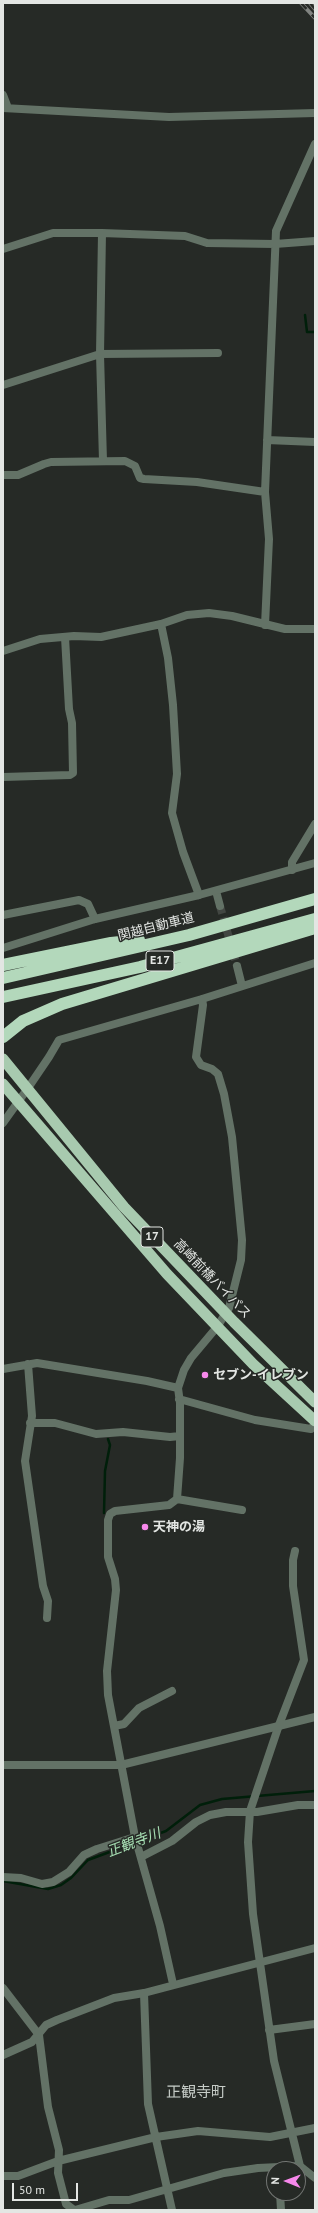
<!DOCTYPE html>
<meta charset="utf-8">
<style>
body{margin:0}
#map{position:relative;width:318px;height:2213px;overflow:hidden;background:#262a26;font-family:"PT Sans",sans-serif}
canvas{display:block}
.frame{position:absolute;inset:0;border:4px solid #e3e6e3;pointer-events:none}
.north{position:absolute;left:266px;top:2161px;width:40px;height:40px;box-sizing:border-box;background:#262a26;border:1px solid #727572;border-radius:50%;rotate:271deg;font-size:11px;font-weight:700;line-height:16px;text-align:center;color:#e3e6e3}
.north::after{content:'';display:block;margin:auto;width:14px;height:18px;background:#f788eb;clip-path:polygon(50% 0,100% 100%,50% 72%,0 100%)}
.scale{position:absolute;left:12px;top:2183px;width:66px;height:18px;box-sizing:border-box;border:2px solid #e3e6e3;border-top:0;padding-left:5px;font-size:12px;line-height:14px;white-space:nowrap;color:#e3e6e3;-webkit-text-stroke:3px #262a26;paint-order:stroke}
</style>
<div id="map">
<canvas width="318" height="2213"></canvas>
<div class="frame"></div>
<div class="north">N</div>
<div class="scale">50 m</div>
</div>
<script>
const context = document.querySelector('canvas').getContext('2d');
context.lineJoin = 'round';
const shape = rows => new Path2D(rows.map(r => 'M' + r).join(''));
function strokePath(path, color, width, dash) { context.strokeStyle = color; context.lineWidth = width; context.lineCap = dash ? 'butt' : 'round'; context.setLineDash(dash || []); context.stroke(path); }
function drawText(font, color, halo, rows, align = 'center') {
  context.font = font + ' "PT Sans","Noto Sans JP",sans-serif'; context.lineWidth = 3; context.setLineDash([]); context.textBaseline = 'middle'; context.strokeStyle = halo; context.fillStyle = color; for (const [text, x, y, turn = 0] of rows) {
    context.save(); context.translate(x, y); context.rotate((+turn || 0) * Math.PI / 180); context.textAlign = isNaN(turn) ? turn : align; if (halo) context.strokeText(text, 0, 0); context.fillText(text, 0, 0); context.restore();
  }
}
const stream = shape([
 [305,315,307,332,315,332],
 [104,1513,105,1471,110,1445,108,1439],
 [3,1881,48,1889,61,1885,71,1878,88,1860,166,1831,200,1805,222,1799,315,1791]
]);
const minorTunnel = shape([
 [220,906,237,966]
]);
const minor = shape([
 [3,95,8,108],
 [3,108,169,117,315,113],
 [102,233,100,354,103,461],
 [3,249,53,233,102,233,185,236,207,243,275,244,315,241],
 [3,385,100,354,218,353],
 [267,440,315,442],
 [3,475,18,475,44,464,51,462,125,461,135,466,140,478,144,479,197,482,265,492],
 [161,624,168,658,173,705,177,774,172,813,183,852,199,895],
 [265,625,269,539,265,492,276,231,315,144],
 [3,651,40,639,74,636,101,637,161,624,187,615,209,613,232,616,285,629,315,629],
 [3,777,70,775,73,773,72,723,69,709,65,637],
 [292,870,292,862,315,824],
 [216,891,220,906],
 [3,915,79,900,88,904,95,919],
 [237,966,242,986],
 [28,1088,49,1057,59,1040,202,999,315,963],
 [28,1364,32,1416,25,1461,43,1586,48,1601,47,1618],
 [3,1369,37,1363,147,1381,178,1388],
 [179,1399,255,1420,311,1429,315,1424],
 [30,1423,55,1423,96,1434,123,1432,170,1437,180,1436],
 [177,1499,242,1510],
 [295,1551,293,1560,293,1586,304,1660,279,1725,250,1811,248,1842,253,1914,274,2061,300,2166],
 [114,1726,124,1724,139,1708,172,1691],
 [141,1857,172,1841,196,1822,210,1815,226,1812,257,1812,298,1805,315,1805],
 [3,1877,21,1878,42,1884,53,1882,69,1872,84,1855,97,1849,135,1837],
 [173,1984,160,1926,135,1837,108,1695,107,1671,116,1590,115,1579,108,1557,108,1520,110,1514,115,1511,169,1505,177,1499,180,1458,180,1403,178,1388,184,1370,191,1358,217,1327,229,1308,241,1260,242,1240,232,1137,224,1094,218,1074,212,1069,201,1065,196,1057,203,1005,202,999],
 [3,1988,39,2035,48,2107,59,2150,58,2173,66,2204,74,2210],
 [144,1993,148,2104,172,2210],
 [269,2030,315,2024],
 [3,2055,32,2042,46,2025,57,2020,114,1998,144,1993,315,1948],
 [3,2176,18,2176,58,2161,156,2137,198,2131,270,2137,315,2128],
 [280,2193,281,2210],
 [75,2210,109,2200,129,2200,224,2173,258,2168,300,2166,315,2178]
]);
const tertiary = shape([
 [3,948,95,919,199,895,315,863],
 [3,1123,28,1088],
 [3,1765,121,1765,315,1717]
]);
const trunk = shape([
 [3,1059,124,1207,234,1322,315,1402],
 [3,1084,167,1274,253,1364,315,1421]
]);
const motorway = shape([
 [3,965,111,943,139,940],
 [3,978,189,935,315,899],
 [3,997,140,967,315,919],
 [3,1037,23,1021,62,1004,315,928]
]);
const rail = shape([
 [301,3,315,18],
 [310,3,315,9]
]);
const markers = [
 [205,1375,4,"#f788eb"],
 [145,1527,4,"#f788eb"]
];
const shields = [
 [160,961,28],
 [152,1237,22]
];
const shieldNames = [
 ["E17",160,961],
 ["17",152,1237]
];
const streetNames = [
 ["関越自動車道",156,927,-14],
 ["高崎前橋バイパス",212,1279,46]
];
const poiNames = [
 ["セブン-イレブン",213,1375],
 ["天神の湯",153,1527]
];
const waterNames = [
 ["正観寺川",134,1843,-21]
];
const quarterNames = [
 ["正観寺町",196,2093]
];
strokePath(stream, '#001f0a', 2.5);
strokePath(minorTunnel, '#424642', 8, [8, 4]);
strokePath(minor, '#637266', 8);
strokePath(tertiary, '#637266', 8);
strokePath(trunk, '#a8caaf', 11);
strokePath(motorway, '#b3d8bb', 12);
strokePath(rail, '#818481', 4);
strokePath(rail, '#262a26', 2.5, [8]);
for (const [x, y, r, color] of markers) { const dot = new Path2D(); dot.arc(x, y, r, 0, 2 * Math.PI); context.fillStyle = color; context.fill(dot); strokePath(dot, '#262a26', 1.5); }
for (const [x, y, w] of shields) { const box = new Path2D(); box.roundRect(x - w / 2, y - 10, w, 20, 3); context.fillStyle = '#262a26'; context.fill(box); strokePath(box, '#e3e6e3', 1); }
drawText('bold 12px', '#e3e6e3', null, shieldNames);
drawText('13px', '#e3e6e3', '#262a26', streetNames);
drawText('bold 13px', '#e3e6e3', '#262a26', poiNames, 'left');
drawText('italic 14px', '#a7e0b4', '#262a26', waterNames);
drawText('15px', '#c5cbc6', '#262a26', quarterNames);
</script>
